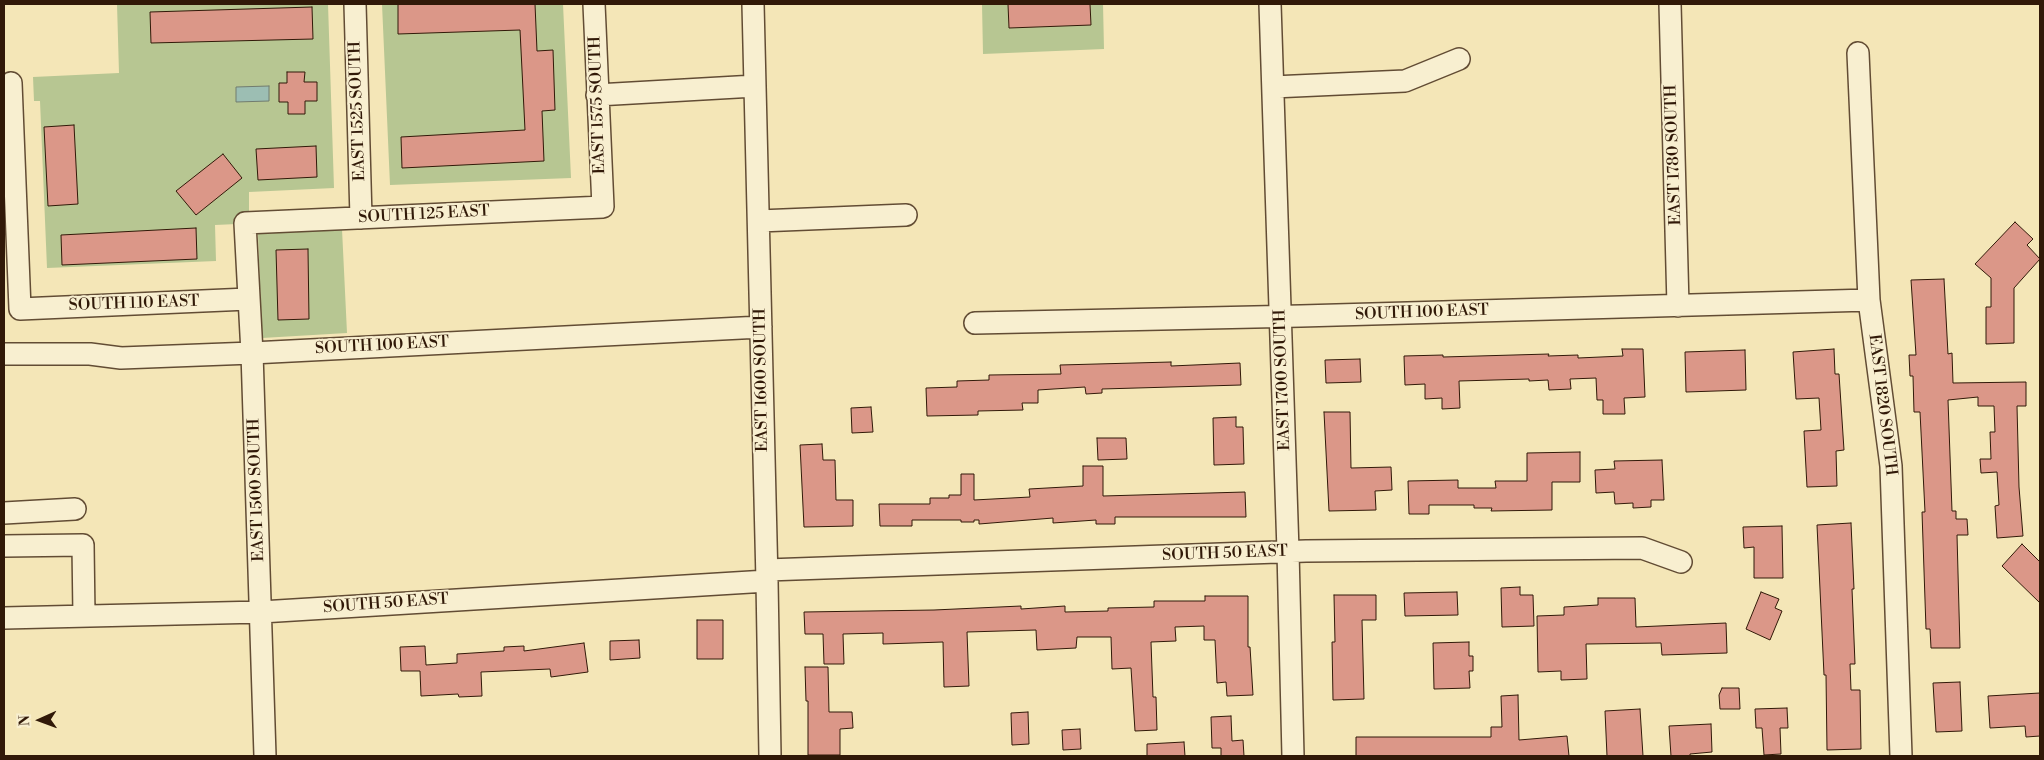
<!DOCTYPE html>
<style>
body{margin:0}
#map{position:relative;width:2044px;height:760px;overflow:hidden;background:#f4e6b7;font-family:"Libre Bodoni",serif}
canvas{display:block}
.frame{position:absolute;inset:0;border:5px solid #311908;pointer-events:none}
.north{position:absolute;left:15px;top:695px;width:50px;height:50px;-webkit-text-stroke:4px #f8efd0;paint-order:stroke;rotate:268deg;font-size:14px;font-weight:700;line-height:20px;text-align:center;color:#311908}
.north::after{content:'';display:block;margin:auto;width:18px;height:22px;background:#311908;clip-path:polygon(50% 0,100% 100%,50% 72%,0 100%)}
</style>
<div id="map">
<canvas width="2044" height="760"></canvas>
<div class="frame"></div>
<div class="north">N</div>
</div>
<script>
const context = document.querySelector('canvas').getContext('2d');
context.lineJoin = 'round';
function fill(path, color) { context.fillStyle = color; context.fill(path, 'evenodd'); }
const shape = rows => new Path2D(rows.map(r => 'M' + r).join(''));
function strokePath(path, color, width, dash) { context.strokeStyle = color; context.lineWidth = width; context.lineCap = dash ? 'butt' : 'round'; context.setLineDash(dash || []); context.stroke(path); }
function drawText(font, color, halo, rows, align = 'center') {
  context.font = font + ' "Libre Bodoni",serif'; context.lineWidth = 4; context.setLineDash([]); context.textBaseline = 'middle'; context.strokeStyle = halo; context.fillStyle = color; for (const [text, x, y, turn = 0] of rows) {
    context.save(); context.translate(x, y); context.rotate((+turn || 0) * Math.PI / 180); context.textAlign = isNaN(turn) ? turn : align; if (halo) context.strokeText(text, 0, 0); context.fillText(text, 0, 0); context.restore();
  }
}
const green = shape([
 [117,4,328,4,334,188,249,192,249,213,237,224,215,225,216,261,47,268,40,101,34,101,33,77,119,73],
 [382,4,563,4,571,178,390,185],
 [982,4,1008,4,1009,28,1091,24,1090,4,1103,4,1104,49,983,54],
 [342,229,347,333,262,338,258,234]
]);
const water = shape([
 [269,86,269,101,236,102,236,87,269,86]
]);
const building = shape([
 [398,4,535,4,537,51,553,50,555,110,542,111,544,161,402,168,401,137,525,130,520,30,398,34,398,4],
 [1008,4,1090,4,1091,25,1009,28,1008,4],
 [312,7,313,39,151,43,150,12,312,7],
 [287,72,305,72,304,82,317,82,317,101,305,101,305,114,288,114,288,102,279,102,279,83,287,83,287,72],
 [74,125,78,204,48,206,44,127,74,125],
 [316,146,317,177,258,180,256,149,316,146],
 [223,154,242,178,196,215,176,191,223,154],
 [2015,222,2033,239,2027,245,2040,259,2014,288,2014,343,1986,344,1986,307,1991,307,1991,278,1975,264,2015,222],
 [196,228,197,259,62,265,61,235,196,228],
 [308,249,309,319,278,320,276,250,308,249],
 [1944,279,1948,354,1952,353,1953,383,2026,382,2026,406,2017,406,2019,487,2023,536,1997,538,1995,506,1999,505,1997,472,1981,473,1980,459,1991,459,1990,432,1995,432,1994,406,1978,406,1978,397,1948,400,1952,511,1956,511,1956,519,1967,519,1968,535,1957,535,1960,648,1931,648,1930,629,1926,629,1922,512,1925,512,1920,412,1914,412,1913,376,1910,376,1909,355,1916,355,1911,280,1944,279],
 [1622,349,1643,349,1645,397,1624,398,1625,414,1603,414,1603,400,1597,400,1596,378,1570,379,1571,389,1549,390,1548,380,1529,381,1529,379,1459,381,1460,408,1442,409,1442,398,1425,399,1425,384,1405,385,1404,356,1443,355,1443,357,1549,354,1548,356,1578,355,1578,358,1623,356,1622,349],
 [1834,349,1835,374,1839,374,1844,450,1836,451,1837,486,1807,487,1804,431,1821,430,1819,398,1796,399,1793,352,1834,349],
 [1745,350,1746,390,1686,392,1685,352,1745,350],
 [1360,359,1361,382,1326,383,1325,360,1360,359],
 [1171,362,1171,366,1240,363,1241,385,1102,389,1102,393,1086,394,1085,387,1038,390,1038,403,1022,403,1023,410,978,411,978,415,927,416,926,388,957,387,957,381,989,380,989,375,1061,374,1060,365,1171,362],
 [871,407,873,432,852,433,851,408,871,407],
 [1324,412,1350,412,1351,468,1391,467,1392,490,1375,491,1376,510,1329,511,1324,412],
 [1236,417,1236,427,1243,427,1244,464,1214,465,1213,418,1236,417],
 [1097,438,1126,438,1127,459,1098,460,1097,438],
 [822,444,823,460,835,460,836,500,853,500,853,526,804,527,800,445,822,444],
 [1580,452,1580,482,1552,482,1552,510,1491,511,1492,508,1474,508,1474,505,1429,505,1429,514,1409,514,1408,481,1458,480,1458,488,1496,488,1495,481,1527,481,1527,453,1580,452],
 [1662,460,1664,500,1651,500,1651,507,1633,508,1633,503,1615,504,1614,492,1596,493,1595,470,1615,469,1614,461,1662,460],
 [1083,466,1103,466,1103,496,1245,492,1246,517,1115,517,1115,524,1096,524,1096,520,1053,523,1053,518,979,524,979,520,974,520,974,522,961,522,961,520,912,520,912,526,880,526,879,504,930,504,930,498,949,498,949,495,961,495,961,474,974,474,974,500,1030,497,1029,489,1083,486,1083,466],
 [1851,523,1854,589,1852,589,1855,664,1850,664,1851,690,1860,690,1861,749,1827,750,1826,675,1824,675,1817,525,1851,523],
 [1782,526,1783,578,1754,578,1754,547,1744,548,1743,527,1782,526],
 [2022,544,2040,562,2040,603,2002,566,2022,544],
 [1520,587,1520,595,1533,595,1534,626,1502,627,1501,588,1520,587],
 [1457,592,1458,615,1405,616,1404,593,1457,592],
 [1761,592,1779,599,1775,608,1782,611,1770,640,1746,629,1761,592],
 [1334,595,1376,595,1376,620,1362,620,1364,699,1333,700,1332,642,1335,642,1334,595],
 [1205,596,1248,596,1248,647,1250,647,1253,695,1227,696,1226,682,1217,683,1215,640,1204,640,1204,626,1175,627,1176,641,1151,642,1153,697,1156,697,1157,730,1135,731,1131,668,1112,669,1111,637,1077,637,1076,648,1037,650,1036,630,967,632,969,686,944,687,943,642,883,644,883,633,843,634,844,664,824,664,823,634,805,634,804,612,934,610,1021,606,1021,609,1065,606,1065,612,1108,611,1108,608,1154,607,1154,601,1205,601,1205,596],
 [1598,598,1635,598,1636,627,1726,623,1727,653,1662,655,1661,643,1586,644,1587,679,1561,680,1561,671,1538,672,1537,616,1564,615,1564,607,1598,605,1598,598],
 [697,620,723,620,723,659,697,659,697,620],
 [639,640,640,658,610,660,610,641,639,640],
 [1469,642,1469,656,1473,656,1473,671,1469,671,1470,688,1434,689,1433,643,1469,642],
 [584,643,588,672,551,677,550,669,481,672,482,696,459,697,458,694,421,696,420,671,401,671,400,647,425,646,426,665,457,663,457,654,504,651,504,647,524,646,524,651,584,643],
 [805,667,828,667,829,712,852,712,853,728,840,729,840,755,808,755,808,701,806,701,805,667],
 [1960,682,1962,731,1936,732,1933,683,1960,682],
 [1722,688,1739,688,1740,709,1720,709,1719,695,1722,688],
 [2040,693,2040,736,2026,737,2025,726,1990,728,1988,696,2040,693],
 [1518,695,1519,740,1567,736,1569,756,1356,756,1356,737,1491,737,1491,727,1502,727,1501,696,1518,695],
 [1787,708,1788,728,1780,728,1781,754,1764,755,1762,728,1756,728,1755,709,1787,708],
 [1640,709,1643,756,1607,756,1605,711,1640,709],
 [1028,712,1029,744,1012,745,1011,713,1028,712],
 [1231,716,1232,741,1243,740,1244,756,1221,756,1221,748,1212,748,1211,717,1231,716],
 [1711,724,1712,752,1690,754,1690,756,1671,756,1669,726,1711,724],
 [1080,729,1081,749,1063,750,1062,730,1080,729],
 [1184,742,1185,756,1147,756,1147,744,1184,742]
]);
const minor = shape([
 [355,4,361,218],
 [753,4,767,581,770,756],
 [1270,4,1288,551,1293,756],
 [1670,4,1678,306],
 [1858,53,1869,300,1891,466,1901,756],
 [11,83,20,309,248,299],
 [1273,87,1405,81,1459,59],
 [597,95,755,86],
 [759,221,906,215],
 [975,323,1301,316,1869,300],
 [4,354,90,354,121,358,252,353,761,327],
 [4,513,75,509],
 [4,546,83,545,84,616],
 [767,570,1306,551,1642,548,1681,562],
 [4,618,261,612,767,581],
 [265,756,252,353,245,223,603,207,594,4]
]);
const streetNames = [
 ["EAST 1575 SOUTH",598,105,-92],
 ["EAST 1525 SOUTH",358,111,-92],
 ["EAST 1780 SOUTH",1674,155,-92],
 ["SOUTH 125 EAST",424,215,-3],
 ["SOUTH 110 EAST",134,304,-2],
 ["SOUTH 100 EAST",1422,313,-2],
 ["SOUTH 100 EAST",382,346,-3],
 ["EAST 1600 SOUTH",762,380,-91],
 ["EAST 1700 SOUTH",1283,380,-92],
 ["EAST 1820 SOUTH",1882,405,83],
 ["EAST 1500 SOUTH",257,490,-92],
 ["SOUTH 50 EAST",1225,554,-2],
 ["SOUTH 50 EAST",386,604,-4]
];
fill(green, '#b7c692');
fill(water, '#9cbeb3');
strokePath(water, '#717c6f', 1);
fill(building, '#db9788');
strokePath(building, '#311908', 1);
strokePath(minor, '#624c34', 24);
strokePath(minor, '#f8efd0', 21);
drawText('16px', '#311908', '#f8efd0', streetNames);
</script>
